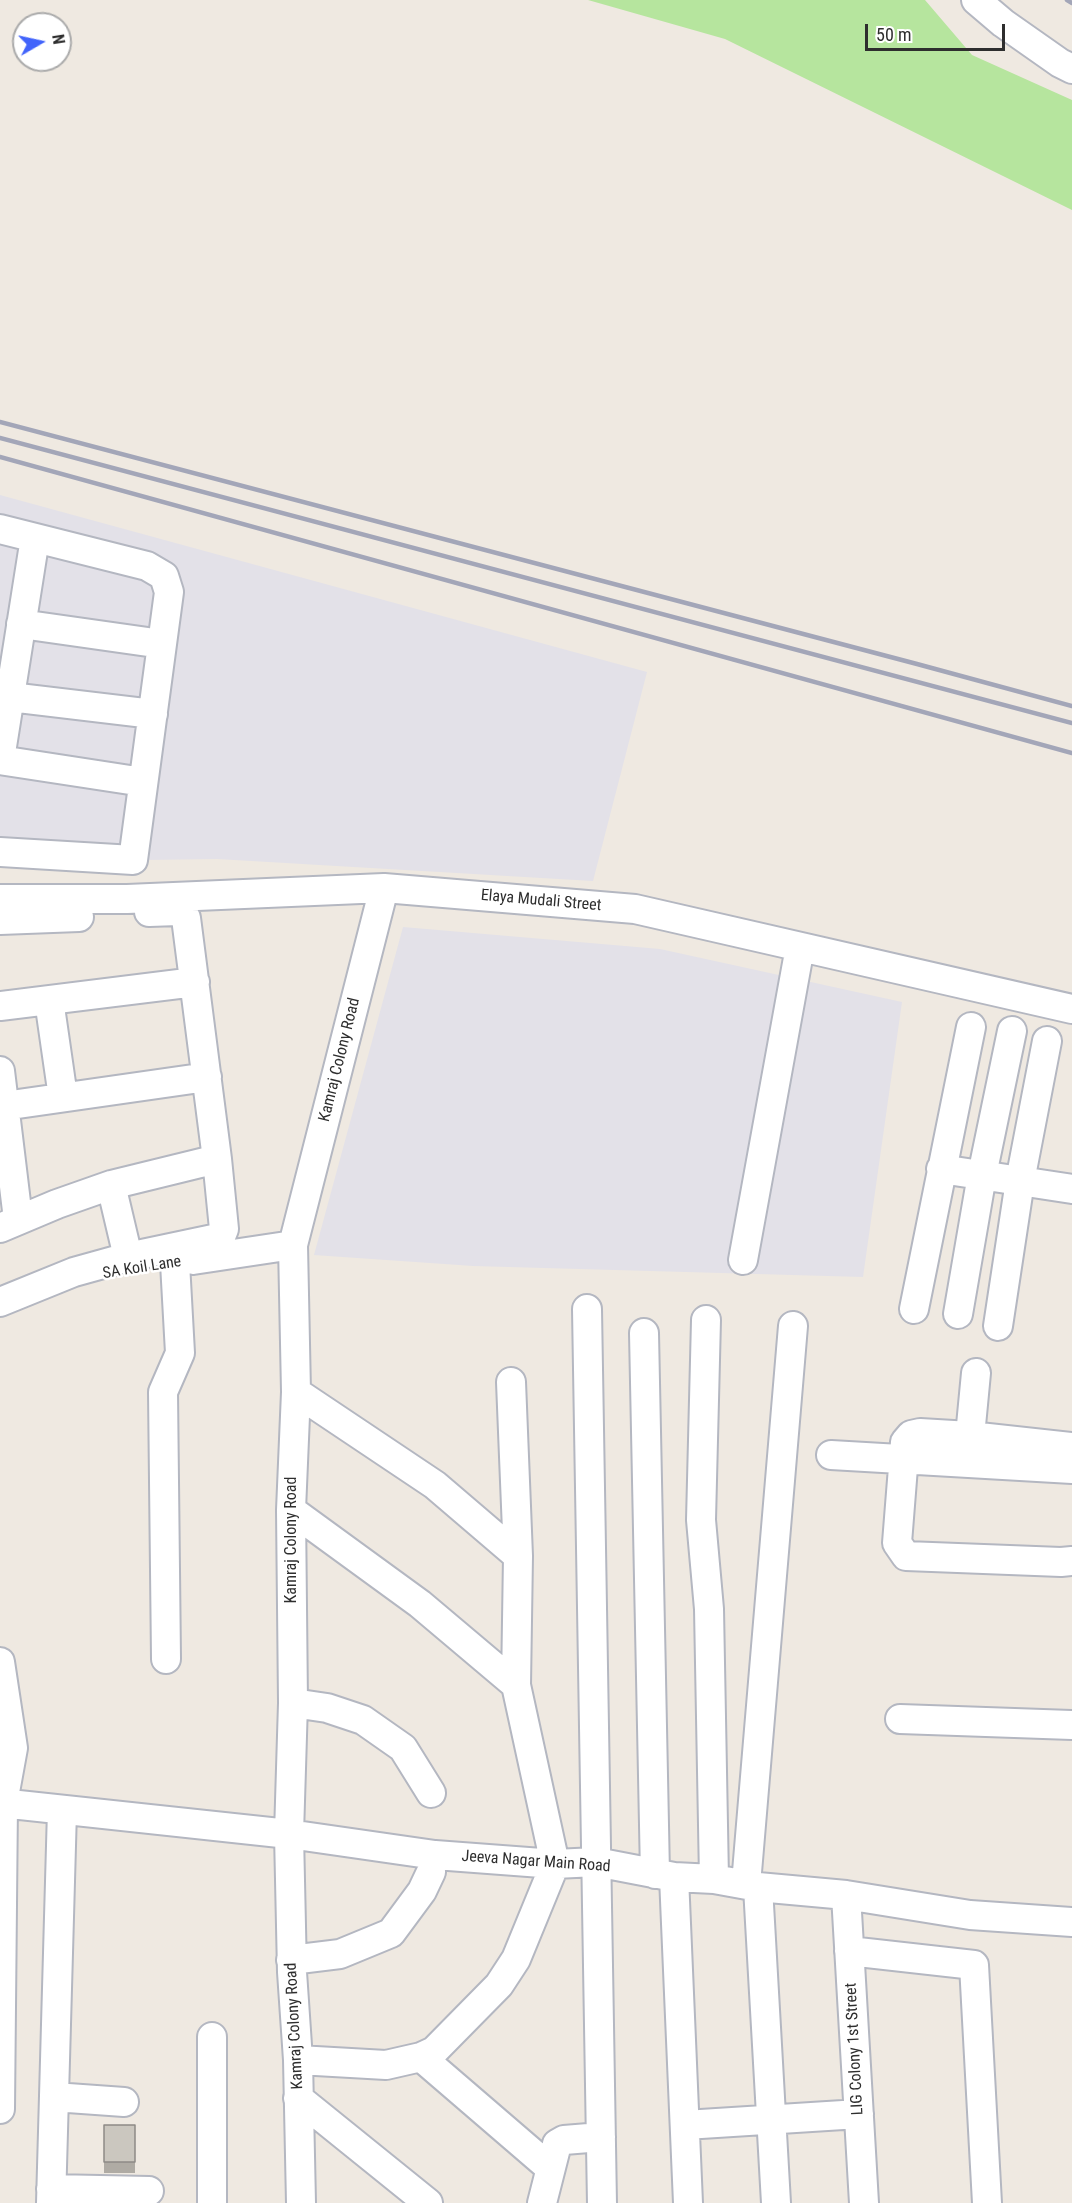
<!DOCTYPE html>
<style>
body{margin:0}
#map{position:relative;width:1072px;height:2203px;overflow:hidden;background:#efe9e1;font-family:"Roboto Condensed",sans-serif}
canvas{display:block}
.north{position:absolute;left:12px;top:12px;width:60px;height:60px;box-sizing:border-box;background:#fff;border:2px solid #ababab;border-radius:50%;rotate:81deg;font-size:16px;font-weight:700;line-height:24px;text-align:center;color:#2e2e2e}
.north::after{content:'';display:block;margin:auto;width:21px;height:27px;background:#4264fb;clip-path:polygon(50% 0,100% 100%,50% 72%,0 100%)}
.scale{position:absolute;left:865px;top:24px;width:140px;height:27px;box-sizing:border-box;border:3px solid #2e2e2e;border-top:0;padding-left:8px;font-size:18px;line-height:21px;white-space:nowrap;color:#2e2e2e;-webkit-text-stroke:4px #fff;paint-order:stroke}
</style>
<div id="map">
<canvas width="1072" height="2203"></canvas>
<div class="north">N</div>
<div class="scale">50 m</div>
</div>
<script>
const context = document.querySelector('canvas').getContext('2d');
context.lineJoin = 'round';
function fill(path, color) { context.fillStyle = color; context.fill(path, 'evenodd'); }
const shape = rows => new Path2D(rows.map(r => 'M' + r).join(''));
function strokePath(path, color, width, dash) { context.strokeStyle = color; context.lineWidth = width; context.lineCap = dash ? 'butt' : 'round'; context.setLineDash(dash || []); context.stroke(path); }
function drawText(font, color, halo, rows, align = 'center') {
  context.font = font + ' "Roboto Condensed",sans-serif'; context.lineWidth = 5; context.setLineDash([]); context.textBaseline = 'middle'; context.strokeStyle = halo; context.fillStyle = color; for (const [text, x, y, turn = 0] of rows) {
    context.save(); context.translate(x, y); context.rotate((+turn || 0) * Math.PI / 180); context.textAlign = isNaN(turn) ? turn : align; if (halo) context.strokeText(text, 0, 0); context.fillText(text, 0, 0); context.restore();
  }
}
const industrial = shape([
 [0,495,647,672,593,881,217,859,0,862],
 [403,927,660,949,902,1002,863,1277,473,1266,314,1255]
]);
const green = shape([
 [588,0,925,0,972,55,1072,100,1072,210,725,39]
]);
const minor = shape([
 [976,0,1003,23,1060,63,1072,69],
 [0,529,147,566,164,576,169,592,133,860,0,852],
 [21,624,162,644],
 [10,697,153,714],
 [0,759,35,538],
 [0,760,143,782],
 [0,899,127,899,384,888,635,909,1072,1009],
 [0,920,79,917],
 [49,1000,63,1097],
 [0,1006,195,982],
 [0,1071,18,1219],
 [4,1106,207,1077],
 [941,1169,1072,1189],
 [111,1185,128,1257],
 [0,1228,57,1204,111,1185,217,1159],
 [193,1260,293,1245],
 [743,1260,800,947],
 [0,1302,74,1272,128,1257,218,1238,222,1234,224,1229,217,1159,186,918,183,913,178,911,149,912],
 [587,1309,602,2203],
 [914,1309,971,1027],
 [958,1314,982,1175,1012,1031],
 [706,1320,701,1520,709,1609,714,1879],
 [998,1326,1020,1181,1047,1041],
 [644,1333,655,1874],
 [296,1392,435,1485,518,1556],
 [970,1436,976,1373],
 [1072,1447,970,1436,920,1433,911,1435,905,1442,897,1543,906,1556,1061,1562,1072,1561],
 [831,1455,1072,1469],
 [291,1510,420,1604,516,1685],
 [166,1659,163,1392,180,1353,175,1263],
 [0,1662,13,1748,3,1803,0,2109],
 [293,1703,327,1708,363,1720,403,1748,431,1793],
 [900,1719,1072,1725],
 [0,1803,289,1834,435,1855,555,1864,596,1862,674,1877,714,1879,758,1887,846,1895,970,1915,1072,1922],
 [674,1877,688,2203],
 [746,1884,793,1326],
 [758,1887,776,2203],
 [846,1895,864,2203],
 [849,1951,974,1965,987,2203],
 [291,1960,340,1954,391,1933,422,1891,431,1872],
 [421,2057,550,2168],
 [298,2060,386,2065,421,2057,434,2051,499,1985,516,1959,555,1864,516,1685,518,1556,511,1382],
 [54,2097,124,2102],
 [298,2098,428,2203],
 [685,2125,859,2114],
 [51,2189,149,2191],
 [51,2203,62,1810],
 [212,2203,212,2037],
 [301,2203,298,2060,292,1972,289,1834,293,1703,291,1510,296,1392,293,1245,384,888],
 [542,2203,557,2144,564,2140,601,2137]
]);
const rail = shape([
 [1067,0,1072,3],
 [0,422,917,664,1072,706],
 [0,438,1072,723],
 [0,457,1072,753]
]);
const wall = shape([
 [104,2125,135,2125,135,2173,104,2173]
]);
const building = shape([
 [104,2125,135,2125,135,2162,104,2162,104,2125]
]);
const streetNames = [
 ["Elaya Mudali Street",541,901,5],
 ["Kamraj Colony Road",340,1060,-76],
 ["SA Koil Lane",142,1268,-9],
 ["Kamraj Colony Road",292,1540,-90],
 ["Jeeva Nagar Main Road",536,1862,4],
 ["Kamraj Colony Road",295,2026,-93],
 ["LIG Colony 1st Street",855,2049,-93]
];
fill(industrial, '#e3e1e8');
fill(green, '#b6e59e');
strokePath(minor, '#b4b7c1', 32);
strokePath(minor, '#fff', 28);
strokePath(rail, '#a3a6b8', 4.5);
fill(wall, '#afaba4');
fill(building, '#cbc7bf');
strokePath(building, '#8e8b86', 1.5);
drawText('16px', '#2e2e2e', '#fff', streetNames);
</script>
